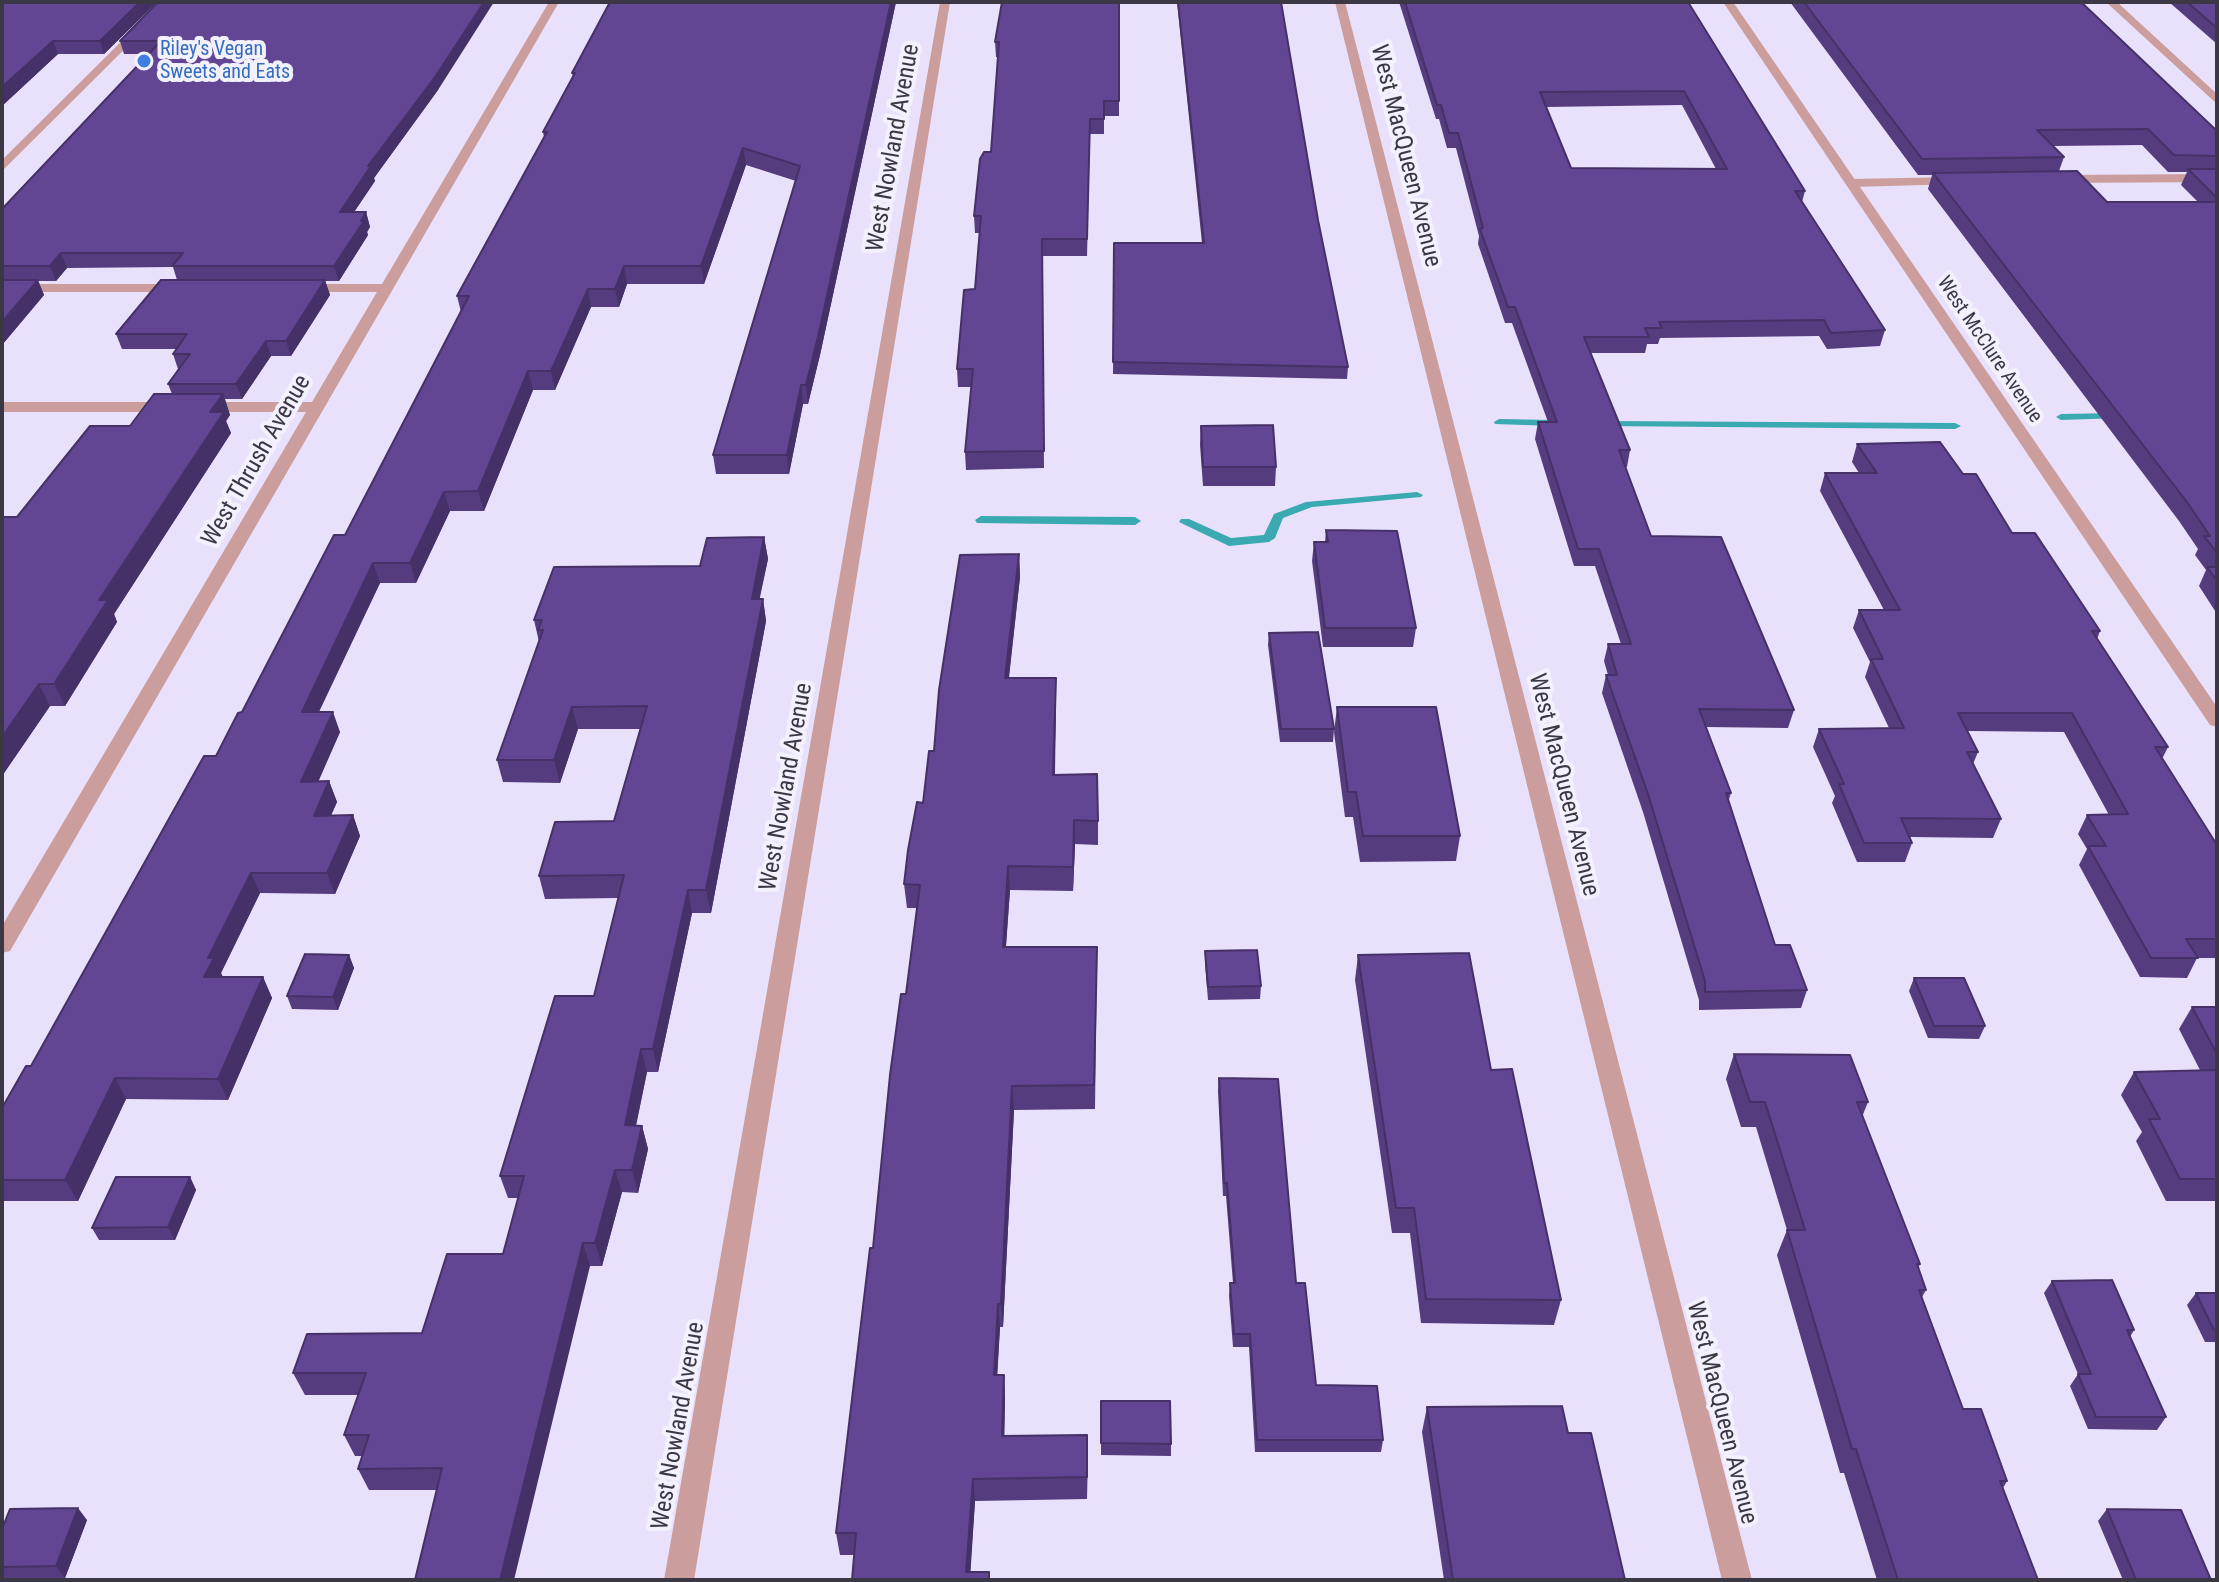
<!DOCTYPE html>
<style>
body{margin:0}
#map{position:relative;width:2219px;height:1582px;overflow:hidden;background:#e9e1fb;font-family:"Roboto Condensed",sans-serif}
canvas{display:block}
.frame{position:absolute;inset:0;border:4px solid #3b3744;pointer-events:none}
</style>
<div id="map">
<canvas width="2219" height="1582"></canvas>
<div class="frame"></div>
</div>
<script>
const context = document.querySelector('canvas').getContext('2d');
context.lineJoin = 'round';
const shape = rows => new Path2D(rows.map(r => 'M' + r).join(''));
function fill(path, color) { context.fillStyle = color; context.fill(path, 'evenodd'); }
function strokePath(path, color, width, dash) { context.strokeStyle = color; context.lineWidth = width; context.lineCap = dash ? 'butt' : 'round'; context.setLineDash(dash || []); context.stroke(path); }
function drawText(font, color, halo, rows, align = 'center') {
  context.font = font + ' "Roboto Condensed",sans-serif'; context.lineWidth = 8; context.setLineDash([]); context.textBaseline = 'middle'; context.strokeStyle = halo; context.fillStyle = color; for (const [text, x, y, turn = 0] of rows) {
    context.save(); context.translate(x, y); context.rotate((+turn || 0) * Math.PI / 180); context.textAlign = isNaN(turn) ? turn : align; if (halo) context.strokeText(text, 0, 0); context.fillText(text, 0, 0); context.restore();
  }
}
const stream = shape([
 [2117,413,2121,414,2121,418,2061,420,2056,417,2061,414,2117,413],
 [1499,419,1554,420,1559,423,1554,426,1495,424,1494,422,1499,419],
 [1603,421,1955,423,1961,426,1955,429,1599,426,1599,422,1603,421],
 [1417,492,1423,495,1421,497,1312,507,1283,518,1275,538,1269,542,1229,546,1179,522,1181,519,1189,519,1231,538,1264,535,1274,514,1306,502,1417,492],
 [981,516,1135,517,1141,521,1135,525,977,523,975,520,981,516]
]);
const minor = shape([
 [161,2,172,2,2,171,2,160,161,2],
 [549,2,559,2,10,951,2,953,2,926,306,412,202,412,194,407,202,402,312,402,377,292,302,292,295,288,302,284,382,284,549,2],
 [940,2,950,2,694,1580,664,1580,940,2],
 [1335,2,1345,2,1752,1580,1722,1580,1335,2],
 [2106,2,2117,2,2217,94,2217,104,2106,2],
 [2217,174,2217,182,2059,183,2053,179,2059,175,2217,174],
 [1955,177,1961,181,1960,184,1851,187,1845,183,1851,179,1955,177],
 [2,284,178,284,185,288,178,292,2,292,2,284],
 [2,402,170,402,178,407,170,412,2,412,2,402]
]);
const tertiary = shape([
 [1723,2,1733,2,2217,707,2217,727,2210,725,1723,2]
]);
const wall = shape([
 [2,2,157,2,104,54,58,54,2,106],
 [158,2,438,90,374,178,375,181,354,212,366,212,370,227,367,232,368,235,339,281,325,281,330,295,291,356,271,356,242,399,225,399,230,415,226,421,231,433,114,614,117,622,65,706,50,706,2,776,17,517,172,394,168,384,178,369,173,354,176,349,122,349,116,334,177,280,173,267,67,268,56,281,38,281,44,295,2,345,2,209,148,54,124,54,120,41],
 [610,2,896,2,820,355,808,404,803,404,789,474,716,474,713,455,796,181,746,165,704,284,627,284,619,307,591,307,555,390,533,390,484,511,450,511,416,583,380,583,319,712,340,732,318,781,329,781,337,802,331,815,353,815,360,836,335,894,260,893,221,973,223,977,263,977,272,998,228,1100,126,1099,78,1201,2,1201,2,1108,31,1066,242,712,345,535,461,312,457,296,544,137,543,132,573,77,572,73],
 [1119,2,1119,116,1104,116,1104,134,1090,134,1087,256,1042,256,1044,468,966,470,965,452,972,387,958,387,957,369,975,289,980,233,975,233,974,216,991,152,998,57,996,57,995,42],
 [1177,2,1281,2,1318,220,1348,367,1347,379,1113,374,1114,243,1202,243],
 [1399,2,1688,2,1805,191,1802,202,1885,330,1880,346,1827,349,1819,336,1660,338,1658,344,1647,344,1645,353,1590,353,1630,450,1627,467,1625,467,1651,536,1794,710,1788,728,1706,727,1731,793,1728,802,1775,945,1807,990,1801,1008,1699,1010,1699,1000,1643,812,1602,693,1606,675,1608,675,1604,661,1608,644,1621,644,1595,566,1574,566,1535,439,1538,422,1548,422,1512,323,1505,323,1478,244,1479,236,1456,148,1447,148,1439,119,1436,119],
 [1682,105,1716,169,1571,168,1546,107],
 [1790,2,2081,2,2217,131,2217,614,2199,586,2206,570,2195,555,2198,549,2179,521,1928,189,1932,175,1918,175],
 [2142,145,2168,172,2187,172,2181,185,2198,202,2107,202,2059,171,2064,157,2053,146],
 [2169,2,2217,2,2217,44],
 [1201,426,1276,467,1275,486,1203,486,1200,445],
 [1857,444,1963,474,2012,533,2100,631,2097,639,2168,747,2162,759,2217,845,2217,958,2197,958,2187,978,2140,977,2079,865,2087,849,2078,834,2087,815,2109,815,2064,732,1968,731,1978,752,1973,764,2001,819,1993,838,1910,837,1912,843,1905,862,1857,862,1832,803,1835,796,1813,747,1819,729,1889,728,1865,677,1870,662,1853,628,1859,610,1884,610,1820,491,1825,473,1859,473,1852,462],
 [1326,530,1416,628,1413,647,1323,647,1312,561,1314,542,1325,542],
 [764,537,768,559,759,599,763,599,766,621,711,913,692,913,658,1072,647,1072,636,1126,642,1126,648,1149,638,1193,622,1192,602,1266,590,1266,437,1490,369,1490,358,1469,362,1456,355,1456,344,1435,358,1395,305,1395,293,1373,422,1333,503,1254,518,1198,508,1198,500,1176,594,996,618,898,545,899,539,876,614,821,641,729,578,729,560,783,503,782,497,760,539,642,534,620,700,566],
 [1019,554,1020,577,1009,678,1056,701,1055,775,1098,821,1098,845,1075,844,1073,891,1010,890,1006,947,1097,947,1095,1109,1014,1110,1003,1327,1000,1327,997,1375,1004,1375,1005,1398,1004,1436,1088,1458,1087,1499,975,1501,970,1572,989,1572,990,1580,852,1580,854,1555,840,1555,836,1533,917,908,907,908,904,884,923,803],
 [1269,633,1334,729,1333,742,1280,742,1268,645],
 [1337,707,1460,836,1456,861,1360,862,1353,817,1345,817,1334,732],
 [1205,951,1261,986,1260,999,1208,1000,1205,964],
 [349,955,354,968,338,1010,292,1009,287,996],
 [1358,955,1491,1070,1561,1300,1554,1325,1421,1323,1410,1233,1392,1233,1355,980],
 [1914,978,1985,1026,1979,1039,1928,1038,1909,991],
 [2192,1007,2217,1007,2217,1201,2166,1201,2136,1141,2142,1132,2121,1095,2134,1072,2200,1070,2179,1029],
 [1734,1054,1868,1102,1862,1117,1920,1264,1918,1268,1926,1290,1922,1297,1963,1409,2007,1481,2003,1488,2038,1580,1877,1580,1844,1473,1840,1473,1777,1255,1787,1230,1756,1127,1741,1127,1726,1079],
 [1219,1078,1296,1283,1316,1385,1383,1440,1381,1452,1255,1452,1249,1347,1233,1347,1229,1296,1230,1283,1233,1283,1226,1196,1223,1196,1218,1091],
 [190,1177,196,1190,175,1240,99,1240,92,1228],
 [2052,1281,2134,1330,2130,1337,2166,1417,2157,1430,2088,1429,2070,1386,2078,1374,2044,1293],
 [2196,1293,2217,1293,2217,1342,2205,1342,2187,1305],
 [1101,1401,1171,1444,1171,1456,1101,1455],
 [1427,1407,1568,1433,1625,1580,1444,1580,1422,1432],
 [2107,1509,2211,1580,2123,1580,2098,1521],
 [87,1520,65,1578,2,1579,2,1529]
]);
const shadedWall = shape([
 [140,2,157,2,104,54,100,41],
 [484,2,494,2,438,90,374,178,375,181,344,227,340,212,368,166],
 [891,2,896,2,820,355,808,404,806,385],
 [53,41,58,54,2,106,2,87],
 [743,148,746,165,704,284,701,266],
 [366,212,370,227,367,232,368,235,339,281,334,266],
 [61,253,67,268,56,281,50,266],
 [624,266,627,284,619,307,615,289],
 [38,280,44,295,2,345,2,322],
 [325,280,330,295,291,356,286,341],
 [588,289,591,307,555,390,551,371],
 [266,341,271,356,242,399,236,384],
 [528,371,533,390,484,511,478,491],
 [801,385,803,404,789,474,787,455],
 [223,394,230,415,226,421,231,433,114,614,117,622,65,706,54,684,99,600,210,412],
 [444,492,450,511,416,583,410,563],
 [764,537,768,559,755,621,752,599],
 [1019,554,1020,577,1006,701,1005,678],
 [373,563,380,583,309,732,302,712],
 [763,599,766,621,711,913,706,890],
 [1056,678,1056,701,1054,798,1053,775],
 [39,684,50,706,2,776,2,737],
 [572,707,578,729,560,783,554,760],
 [333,712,340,732,309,803,301,782],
 [329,781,337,802,322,836,314,816],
 [353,815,360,836,335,894,327,873],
 [1074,820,1075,844,1073,891,1073,867],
 [1008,866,1010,890,1004,971,1003,947],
 [251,873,260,893,221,973,223,979,204,977,208,958],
 [688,890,692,913,658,1072,653,1049],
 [349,955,354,968,338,1010,333,997],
 [263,977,272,998,228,1100,218,1079],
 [641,1049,647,1072,631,1148,625,1125],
 [115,1078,126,1099,78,1201,65,1180],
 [1012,1086,1014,1110,1003,1327,1001,1304],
 [642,1126,648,1149,638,1193,632,1170],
 [615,1170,622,1192,602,1266,595,1243],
 [190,1177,196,1190,175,1240,168,1227],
 [583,1243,590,1266,514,1580,500,1580],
 [998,1304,1000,1327,996,1398,994,1375],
 [1004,1375,1005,1398,1004,1458,1002,1436],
 [973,1479,975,1501,970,1580,966,1572],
 [78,1508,87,1520,65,1578,56,1566]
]);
const building = shape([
 [2,2,140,2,100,41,53,41,2,87,2,2],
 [158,2,484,2,435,77,368,166,371,166,340,212,366,212,361,221,364,221,334,266,172,266,183,253,61,253,50,266,2,266,2,209,161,41,120,41,158,2],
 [610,2,891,2,818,337,806,385,801,385,787,455,713,455,800,166,743,148,701,266,624,266,615,289,588,289,551,371,528,371,478,491,444,492,410,563,373,563,302,712,333,712,301,782,329,781,314,816,353,815,327,873,251,873,208,958,214,958,204,977,263,977,218,1079,115,1078,65,1180,2,1180,2,1108,26,1066,31,1066,204,756,216,756,238,713,242,712,334,535,345,535,469,296,457,296,547,132,543,132,575,73,572,73,610,2],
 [1002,2,1119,2,1119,101,1104,101,1104,119,1090,119,1087,239,1042,239,1044,451,965,452,973,369,957,369,964,290,975,289,981,216,974,216,980,159,984,152,991,152,999,42,995,42,1002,2],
 [1178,2,1281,2,1318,220,1348,367,1113,362,1114,243,1204,243,1178,2],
 [1405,2,1688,2,1805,191,1795,191,1885,330,1831,333,1824,320,1659,322,1662,328,1645,328,1649,337,1584,337,1630,450,1619,450,1651,536,1721,537,1794,710,1699,709,1731,793,1726,793,1775,945,1790,945,1807,990,1705,992,1705,981,1648,794,1606,675,1617,675,1608,644,1631,644,1599,549,1578,549,1538,422,1557,422,1515,307,1508,307,1480,229,1483,228,1458,133,1449,133,1441,105,1437,105,1405,2],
 [1684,91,1727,169,1571,168,1540,92,1684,91],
 [1804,2,2081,2,2217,131,2217,156,2174,155,2148,129,2037,130,2064,157,1922,159,1804,2],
 [2187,2,2217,2,2217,28,2187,2],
 [2188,169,2217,169,2217,198,2188,169],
 [2077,171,2107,202,2217,202,2217,553,2204,536,2210,536,2187,502,1933,173,2077,171],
 [2,280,38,280,2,322,2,280],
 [161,280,325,280,286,341,266,341,236,384,168,384,190,354,173,354,187,334,116,334,161,280],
 [154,394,223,394,210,412,224,412,99,600,108,600,54,684,39,684,2,737,2,517,17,517,90,426,130,426,154,394],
 [1273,425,1276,467,1203,467,1201,426,1273,425],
 [1940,442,1963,474,1976,474,2012,533,2035,533,2100,631,2092,631,2168,747,2155,747,2217,845,2217,939,2186,939,2198,958,2151,958,2088,846,2106,846,2087,815,2128,814,2072,713,1958,713,1978,752,1967,752,2001,819,1901,818,1912,843,1864,843,1839,784,1844,784,1819,729,1904,728,1871,659,1883,659,1859,610,1900,610,1825,473,1877,473,1857,444,1940,442],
 [1326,530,1397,531,1416,628,1325,628,1314,542,1328,542,1326,530],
 [764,537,752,599,763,599,706,890,688,890,653,1049,641,1049,625,1125,642,1126,632,1170,615,1170,595,1243,583,1243,500,1580,415,1580,442,1468,358,1469,369,1435,344,1435,366,1373,293,1373,307,1334,422,1333,447,1254,503,1254,524,1176,500,1176,555,996,594,996,624,875,539,876,555,822,614,821,647,706,572,707,554,760,497,760,543,630,538,630,542,620,534,620,554,567,700,566,707,538,764,537],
 [1019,554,1005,678,1056,678,1053,775,1097,774,1098,821,1074,820,1073,867,1008,866,1003,947,1097,947,1094,1085,1012,1086,1001,1304,998,1304,994,1375,1004,1375,1002,1436,1087,1435,1087,1477,973,1479,966,1572,989,1572,989,1580,852,1580,856,1533,836,1533,870,1248,873,1248,890,1075,901,994,906,994,920,885,904,884,908,850,917,802,923,803,929,751,934,751,939,690,960,555,1019,554],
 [2207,567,2217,567,2217,581,2207,567],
 [1318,632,1334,729,1281,729,1269,633,1318,632],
 [1337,707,1436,707,1460,836,1363,836,1356,792,1348,792,1337,707],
 [1257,950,1261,986,1208,987,1205,951,1257,950],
 [1469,953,1491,1070,1512,1069,1561,1300,1426,1299,1414,1208,1396,1208,1358,955,1469,953],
 [305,954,349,955,333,997,287,996,305,954],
 [1914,978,1964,978,1985,1026,1934,1026,1914,978],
 [2192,1007,2217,1007,2217,1054,2192,1007],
 [1734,1054,1850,1055,1868,1102,1857,1102,1920,1264,1917,1264,1926,1290,1919,1290,1963,1409,1981,1409,2007,1481,2000,1481,2038,1580,1898,1580,1856,1449,1852,1449,1787,1230,1805,1230,1765,1102,1750,1102,1734,1054],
 [2217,1070,2217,1179,2180,1179,2149,1119,2160,1119,2134,1072,2217,1070],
 [1219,1078,1278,1079,1296,1283,1305,1283,1316,1385,1377,1386,1383,1440,1257,1440,1250,1334,1234,1334,1230,1283,1235,1283,1227,1183,1224,1183,1219,1078],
 [116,1177,190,1177,168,1227,92,1228,116,1177],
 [2112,1280,2134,1330,2127,1330,2166,1417,2096,1417,2078,1374,2091,1374,2052,1281,2112,1280],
 [2196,1293,2217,1293,2217,1330,2214,1330,2196,1293],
 [1101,1401,1170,1401,1171,1444,1101,1443,1101,1401],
 [1562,1406,1568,1433,1591,1433,1625,1580,1453,1580,1427,1407,1562,1406],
 [78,1508,56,1566,2,1567,2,1529,10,1509,78,1508],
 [2107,1509,2181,1510,2211,1580,2136,1580,2107,1509]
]);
const markers = [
 [144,61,8,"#3f7fe0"]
];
const farShopnames = [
 ["Riley's Vegan",160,50],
 ["Sweets and Eats",160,73]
];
const farStreetnames = [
 ["West McClure Avenue",1989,350,56]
];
const streetNames = [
 ["West Nowland Avenue",894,148,-80],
 ["West MacQueen Avenue",1405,156,76],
 ["West Thrush Avenue",257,461,-60],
 ["West MacQueen Avenue",1563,785,76],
 ["West Nowland Avenue",787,787,-80],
 ["West MacQueen Avenue",1721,1413,76],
 ["West Nowland Avenue",679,1426,-80]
];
fill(stream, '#3aa9b2');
fill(minor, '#cb9d9c');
fill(tertiary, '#cb9d9c');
fill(wall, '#553c7e');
fill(shadedWall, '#453167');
fill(building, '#634693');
strokePath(building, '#453167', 2);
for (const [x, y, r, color] of markers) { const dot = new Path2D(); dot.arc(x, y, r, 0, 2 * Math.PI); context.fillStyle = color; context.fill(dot); strokePath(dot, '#f4f1fe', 3); }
drawText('20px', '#366cbe', '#f4f1fe', farShopnames, 'left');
drawText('20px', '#3b3744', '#f4f1fe', farStreetnames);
drawText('24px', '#3b3744', '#f4f1fe', streetNames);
</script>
